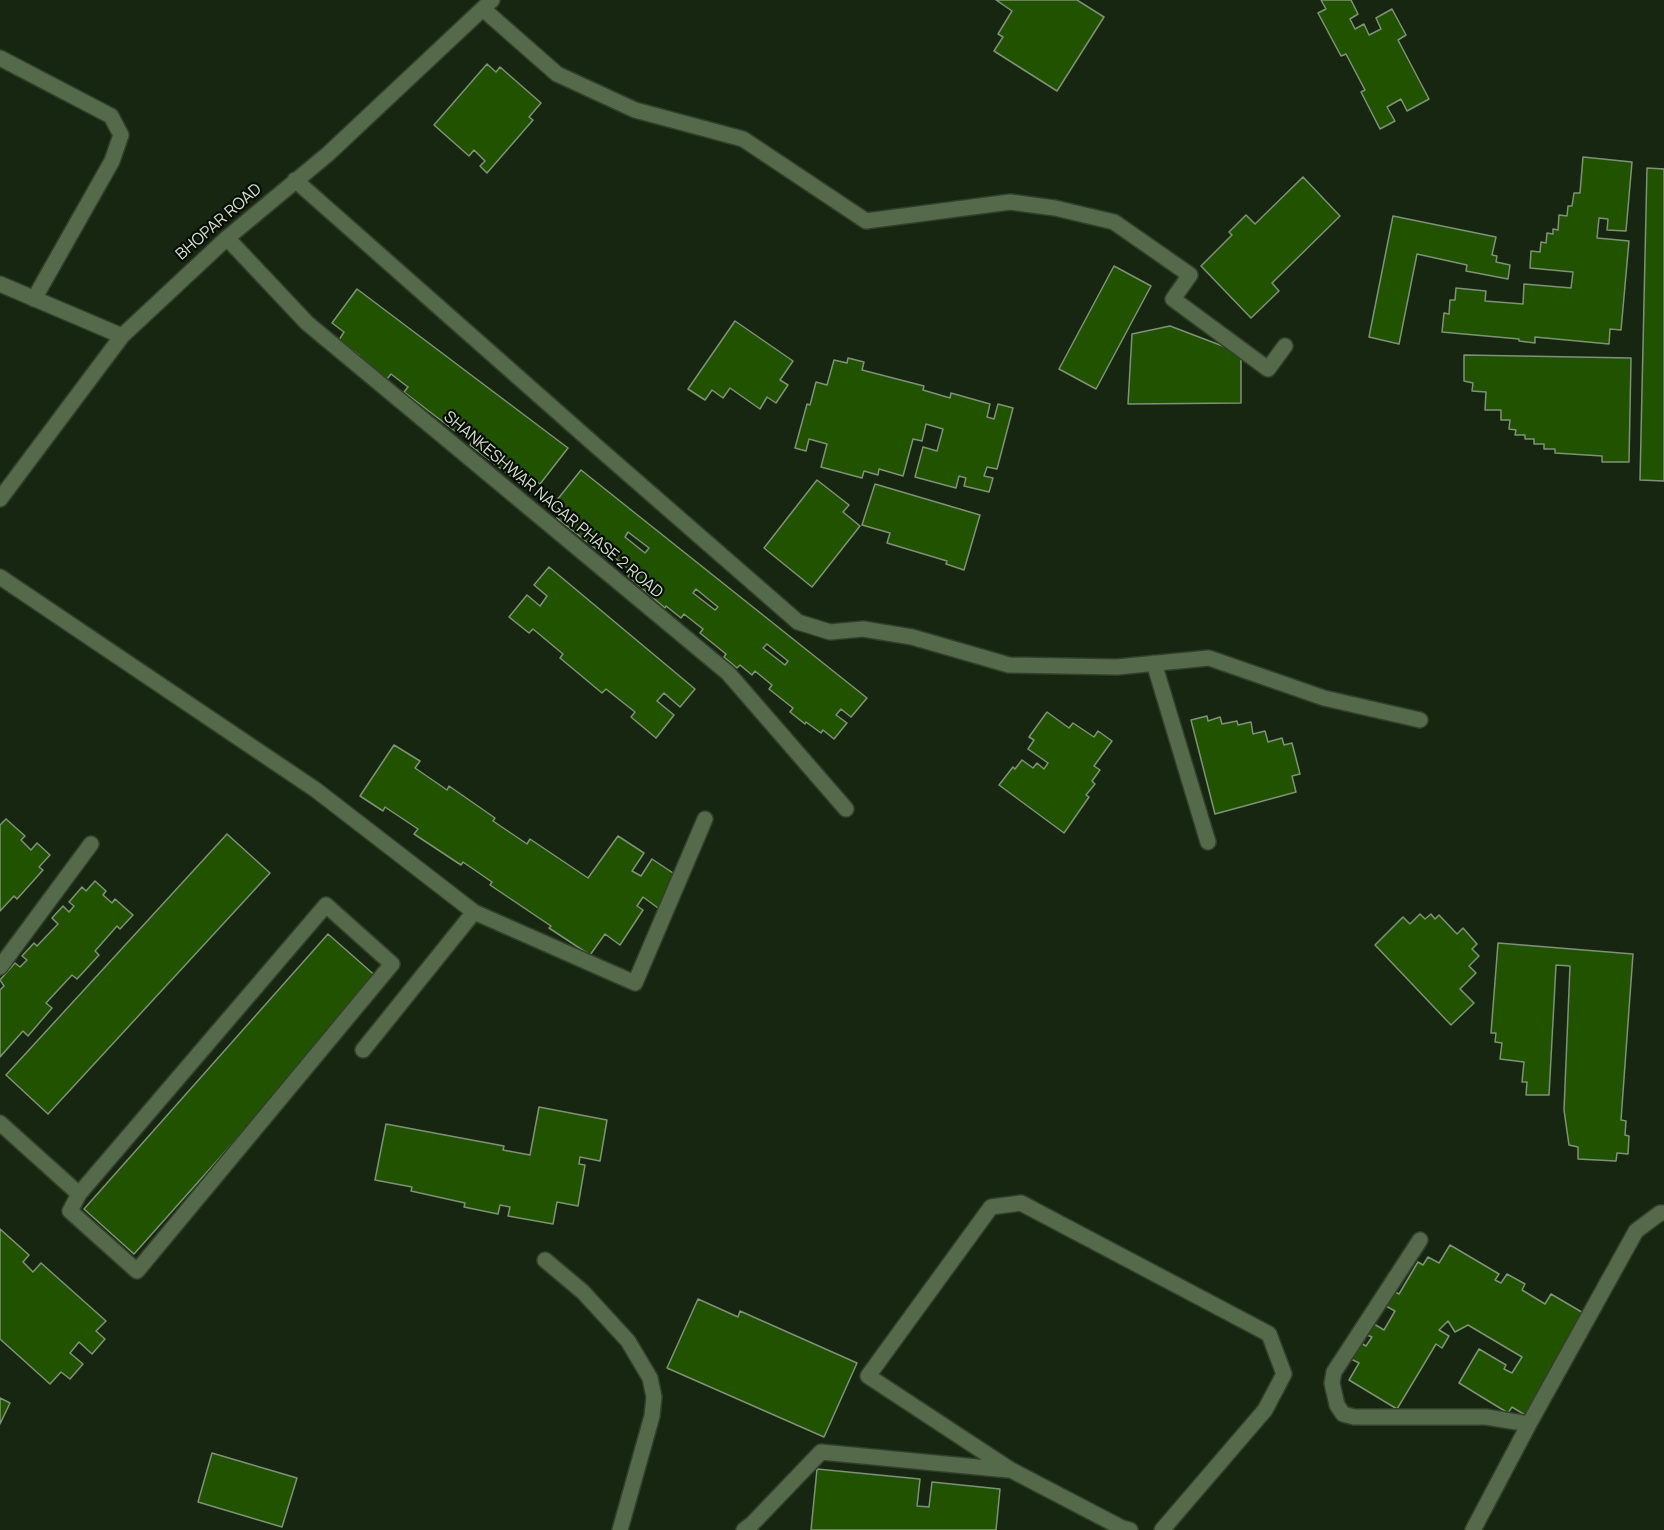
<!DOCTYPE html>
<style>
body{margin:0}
canvas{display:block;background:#172610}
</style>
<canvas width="1664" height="1530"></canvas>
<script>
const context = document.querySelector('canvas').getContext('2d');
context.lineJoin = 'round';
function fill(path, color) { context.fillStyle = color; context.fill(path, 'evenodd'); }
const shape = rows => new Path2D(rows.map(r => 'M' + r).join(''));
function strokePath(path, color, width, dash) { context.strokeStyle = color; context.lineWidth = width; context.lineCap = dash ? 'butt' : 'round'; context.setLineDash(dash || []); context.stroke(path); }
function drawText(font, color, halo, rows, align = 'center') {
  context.font = font + ' Manrope,sans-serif'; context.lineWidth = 4.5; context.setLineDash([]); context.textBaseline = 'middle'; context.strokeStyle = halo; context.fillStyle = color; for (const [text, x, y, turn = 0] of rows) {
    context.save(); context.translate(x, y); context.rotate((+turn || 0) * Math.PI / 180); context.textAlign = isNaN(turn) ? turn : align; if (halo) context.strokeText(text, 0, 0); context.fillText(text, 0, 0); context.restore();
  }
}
const building = shape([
 [996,0,1077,0,1104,17,1057,91,994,51,1003,37,998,34,1012,11,996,0],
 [1321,0,1351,0,1358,14,1350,19,1355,29,1364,24,1369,35,1381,29,1376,18,1392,9,1406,35,1398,40,1429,99,1407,111,1401,99,1387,107,1395,121,1380,129,1361,92,1365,90,1346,54,1341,56,1318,13,1326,9,1321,0],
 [487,64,496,72,500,67,541,103,529,117,533,120,487,173,480,166,485,161,474,150,469,156,434,125,487,64],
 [1583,157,1632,162,1626,231,1607,230,1608,219,1599,218,1597,238,1629,241,1621,330,1610,329,1609,344,1535,337,1535,343,1519,341,1519,339,1442,332,1444,313,1449,314,1450,300,1455,300,1456,288,1486,291,1485,301,1523,304,1524,284,1571,288,1573,272,1530,268,1531,251,1540,252,1541,242,1546,243,1547,233,1553,234,1553,229,1558,230,1559,215,1567,216,1568,206,1572,206,1574,193,1580,193,1583,157],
 [1647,168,1664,169,1664,481,1640,480,1647,168],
 [1303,177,1340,216,1272,283,1279,291,1251,318,1201,266,1232,235,1229,232,1246,215,1255,224,1303,177],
 [1393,216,1496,237,1492,255,1497,256,1496,262,1510,265,1508,279,1466,271,1467,265,1417,254,1399,344,1369,337,1393,216],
 [1114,266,1151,286,1096,389,1059,369,1114,266],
 [357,289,568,448,540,484,528,475,521,484,470,445,474,438,459,427,455,431,404,392,408,387,391,374,387,379,358,357,359,355,339,340,344,332,332,323,357,289],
 [735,321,793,361,780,380,788,385,776,403,767,397,760,409,730,388,723,398,712,390,705,400,688,389,735,321],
 [1170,326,1241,353,1241,403,1128,404,1132,334,1170,326],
 [1464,355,1631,358,1629,462,1602,462,1602,456,1555,453,1555,449,1544,449,1544,444,1534,444,1534,439,1525,439,1525,435,1515,435,1516,430,1509,429,1510,420,1501,420,1501,410,1485,410,1486,392,1472,391,1473,383,1464,381,1464,355],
 [848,358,864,362,862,370,924,386,923,390,950,398,951,393,990,404,987,417,994,419,998,404,1013,408,997,469,987,467,984,476,993,478,989,492,964,486,966,478,959,476,956,488,915,477,923,447,937,451,943,429,926,424,922,441,913,439,903,476,879,469,878,475,864,471,862,478,821,467,827,444,809,439,806,451,795,448,807,404,810,405,816,382,827,385,834,360,847,363,848,358],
 [581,470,867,698,851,717,841,709,836,715,847,723,834,739,823,730,821,733,806,722,805,724,790,712,793,708,769,689,772,685,755,671,752,675,740,665,737,668,724,657,726,654,700,633,703,629,684,614,681,618,666,606,665,608,628,576,632,572,614,557,611,561,557,518,561,512,553,505,581,470],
 [628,532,649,548,645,553,625,537,628,532],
 [696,589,718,607,715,610,693,593,696,589],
 [767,644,788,661,785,665,763,648,767,644],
 [817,480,849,505,843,512,860,526,812,587,764,548,817,480],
 [875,484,980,515,964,570,946,564,947,561,887,543,890,533,862,525,875,484],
 [549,567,695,689,680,707,664,693,657,701,674,715,656,738,631,717,635,712,606,689,602,693,560,658,563,654,533,629,529,633,509,617,527,595,540,606,547,596,534,585,549,567],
 [1047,712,1069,728,1073,723,1094,737,1098,731,1112,741,1094,766,1100,770,1092,781,1095,784,1086,795,1089,797,1064,833,999,785,1013,767,1015,769,1022,760,1033,768,1037,763,1044,769,1048,763,1028,749,1034,740,1029,737,1047,712],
 [1207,716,1208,721,1220,717,1222,724,1237,721,1238,725,1251,722,1253,734,1265,731,1268,742,1282,738,1284,745,1292,743,1300,774,1292,776,1296,792,1215,814,1191,720,1207,716],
 [394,745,420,761,415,768,447,790,449,786,495,818,493,821,527,844,530,839,588,878,618,836,644,853,632,871,641,876,652,859,679,877,658,908,643,897,637,906,643,910,620,945,605,934,590,955,549,928,551,926,490,885,492,882,463,862,461,865,414,834,418,829,385,807,383,811,360,796,394,745],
 [6,819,25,836,21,840,31,850,37,843,50,855,39,867,43,870,17,899,14,896,0,911,0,825,6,819],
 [227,834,270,873,48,1114,6,1075,227,834],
 [95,881,106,891,103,895,112,903,115,899,133,915,120,929,117,926,95,951,99,955,77,979,72,975,46,1003,52,1008,28,1036,23,1031,0,1057,0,990,4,986,0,980,15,963,20,967,27,960,22,956,34,943,37,946,58,924,52,918,63,906,69,912,74,906,69,902,82,887,86,891,95,881],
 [1420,914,1425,919,1431,914,1435,919,1439,915,1457,934,1463,928,1477,944,1472,949,1479,956,1469,966,1476,973,1460,989,1474,1003,1451,1025,1375,945,1403,917,1410,924,1420,914],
 [328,934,379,979,134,1254,84,1209,328,934],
 [1498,943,1633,954,1621,1120,1626,1121,1625,1135,1629,1136,1628,1154,1617,1153,1616,1161,1578,1159,1578,1147,1569,1145,1564,1110,1570,966,1556,965,1549,1095,1526,1095,1527,1082,1522,1082,1524,1062,1500,1059,1502,1043,1495,1042,1496,1033,1491,1033,1498,943],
 [539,1107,607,1120,600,1161,580,1157,579,1164,585,1165,578,1206,557,1202,553,1224,508,1216,510,1207,500,1205,498,1214,464,1207,465,1203,411,1191,412,1187,375,1180,386,1124,504,1146,503,1150,530,1155,539,1107],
 [0,1229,29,1255,23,1262,33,1272,41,1263,106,1321,96,1331,105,1339,92,1354,79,1342,70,1353,83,1364,70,1379,61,1372,50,1384,0,1339,0,1229],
 [1450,1245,1499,1274,1495,1280,1501,1283,1507,1274,1525,1284,1522,1290,1545,1304,1551,1294,1585,1314,1525,1415,1512,1407,1508,1413,1459,1383,1479,1349,1506,1365,1504,1369,1512,1373,1522,1357,1468,1325,1455,1332,1448,1321,1439,1330,1449,1336,1442,1348,1436,1344,1397,1409,1349,1380,1359,1363,1351,1359,1361,1343,1366,1346,1372,1337,1367,1335,1374,1324,1384,1330,1395,1311,1384,1305,1393,1291,1399,1294,1418,1262,1423,1265,1428,1257,1439,1263,1450,1245],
 [698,1299,738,1317,740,1311,857,1363,824,1437,667,1368,698,1299],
 [0,1398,10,1403,0,1424,0,1398],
 [212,1453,297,1478,282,1527,198,1502,212,1453],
 [817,1469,920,1479,917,1506,929,1507,932,1482,1000,1489,996,1530,811,1530,817,1469]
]);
const minor = shape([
 [483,9,557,74,635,110,743,139,866,221,1010,202,1055,208,1114,222,1190,275,1173,299,1268,369,1285,346],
 [0,58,111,116,121,135,112,161,34,299],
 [295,180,595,445,798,622,830,632,863,629,912,637,1009,665,1117,667,1209,658,1324,698,1420,720],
 [227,238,307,323,728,673,846,809],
 [0,284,122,336],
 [0,499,122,336,227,238,328,154,492,0],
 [0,577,316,790,474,912,363,1050],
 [1154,663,1208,842],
 [326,905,392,964,137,1271,70,1211,79,1194,326,905],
 [474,912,635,983,705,819],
 [0,967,91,844],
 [0,1123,79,1194],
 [1420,1240,1334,1372,1332,1383,1337,1405,1343,1414,1354,1417,1486,1417,1529,1424],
 [545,1260,583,1292,628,1341,650,1378,654,1397,652,1416,620,1530],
 [744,1530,752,1524,821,1452,1008,1470],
 [1130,1530,1122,1528,1011,1470,868,1376,991,1207,1021,1203,1269,1334,1284,1374,1265,1410,1162,1530],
 [1473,1530,1529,1424,1636,1231,1660,1213,1664,1213]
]);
const streetNames = [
 ["BHOPAR ROAD",219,222,-41],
 ["SHANKESHWAR NAGAR PHASE 2 ROAD",553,505,40]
];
fill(building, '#205200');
strokePath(building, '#7e9277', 1.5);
strokePath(minor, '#32402b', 18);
strokePath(minor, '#546a4b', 15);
drawText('16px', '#d6e0d2', '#070d05', streetNames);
</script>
